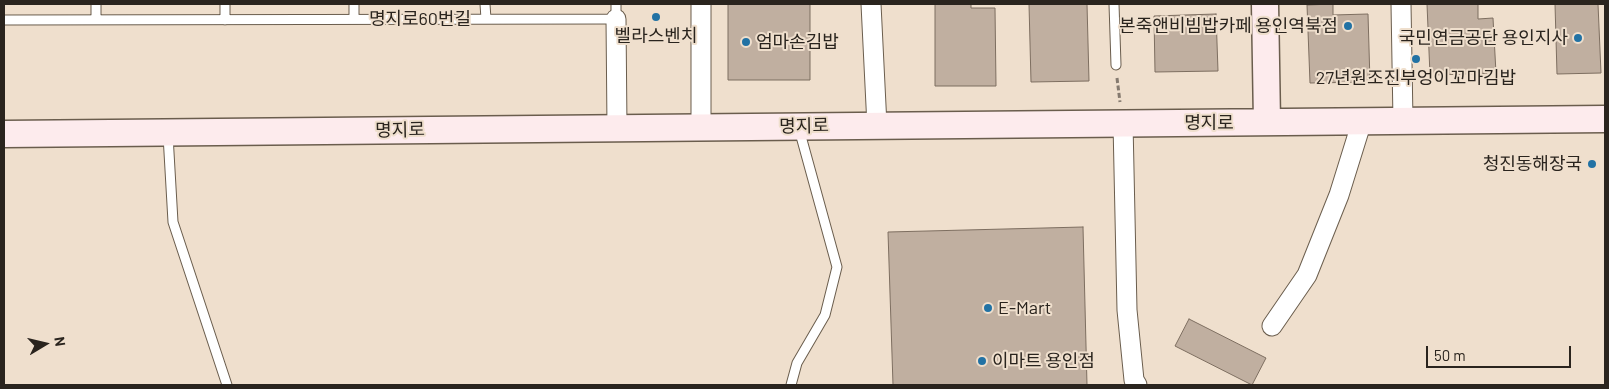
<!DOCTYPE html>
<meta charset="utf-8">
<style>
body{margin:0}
#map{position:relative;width:1609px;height:389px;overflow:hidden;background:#efdfcd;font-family:Barlow,sans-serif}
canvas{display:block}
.frame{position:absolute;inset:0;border:5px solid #2a241e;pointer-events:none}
.north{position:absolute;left:20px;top:319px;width:50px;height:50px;-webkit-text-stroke:4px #efdfcd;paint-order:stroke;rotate:81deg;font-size:14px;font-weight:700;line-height:20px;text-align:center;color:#2a241e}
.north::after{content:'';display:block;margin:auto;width:18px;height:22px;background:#2a241e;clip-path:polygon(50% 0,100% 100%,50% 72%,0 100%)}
.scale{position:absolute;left:1426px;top:346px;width:145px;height:22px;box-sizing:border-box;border:2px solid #2a241e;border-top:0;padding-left:6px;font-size:15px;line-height:18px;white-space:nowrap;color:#2a241e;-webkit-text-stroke:4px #efdfcd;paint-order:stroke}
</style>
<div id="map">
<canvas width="1609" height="389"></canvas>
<div class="frame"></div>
<div class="north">N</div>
<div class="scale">50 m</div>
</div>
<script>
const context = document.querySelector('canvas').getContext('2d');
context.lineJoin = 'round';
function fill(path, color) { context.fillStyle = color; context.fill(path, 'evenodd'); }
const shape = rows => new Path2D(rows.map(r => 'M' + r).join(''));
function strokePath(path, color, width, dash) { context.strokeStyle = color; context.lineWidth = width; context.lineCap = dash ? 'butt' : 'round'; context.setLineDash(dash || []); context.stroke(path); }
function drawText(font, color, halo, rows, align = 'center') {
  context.font = font + ' Barlow,"Noto Sans KR",sans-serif'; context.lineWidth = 4; context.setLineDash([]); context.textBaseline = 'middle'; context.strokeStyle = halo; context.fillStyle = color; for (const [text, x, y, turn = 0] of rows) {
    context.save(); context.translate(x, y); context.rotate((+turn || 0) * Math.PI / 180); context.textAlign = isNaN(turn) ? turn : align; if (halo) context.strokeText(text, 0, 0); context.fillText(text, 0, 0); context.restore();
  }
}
const building = shape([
 [728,4,810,4,810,80,728,80,728,4],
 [935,4,971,4,971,8,995,8,996,86,935,86,935,4],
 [1029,4,1087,4,1089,81,1031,82,1029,4],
 [1333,4,1333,15,1368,14,1370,82,1310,83,1307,5,1333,4],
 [1427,4,1478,4,1478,19,1493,18,1496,73,1430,75,1427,4],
 [1555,4,1598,4,1601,73,1557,74,1555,4],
 [1216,14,1218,71,1155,72,1154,16,1216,14],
 [1083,227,1087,385,893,385,888,232,1083,227],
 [1189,319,1266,358,1252,385,1175,346,1189,319]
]);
const path = shape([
 [1117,78,1120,102]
]);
const lane = shape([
 [96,4,96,20],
 [225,4,225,20],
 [354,4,354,19],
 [485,4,486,19],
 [1114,4,1116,65],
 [4,20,616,19,616,4],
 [168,135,173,222,227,385],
 [791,385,797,363,825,315,837,267,799,129]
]);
const street = shape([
 [701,4,701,127],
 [871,4,877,126],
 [1401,4,1403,121],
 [616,19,617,128],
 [1123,123,1127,310,1134,380,1137,385],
 [1272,326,1307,275,1339,195,1362,121]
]);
const secondary = shape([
 [1265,4,1267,122],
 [4,134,1605,119]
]);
const markers = [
 [656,17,5,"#2272a4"],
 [1348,26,5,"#2272a4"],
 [1578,38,5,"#2272a4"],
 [746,42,5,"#2272a4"],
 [1416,59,5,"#2272a4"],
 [1592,164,5,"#2272a4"],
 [988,308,5,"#2272a4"],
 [982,361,5,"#2272a4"]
];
const streetNames = [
 ["명지로60번길",420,19],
 ["명지로",1209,123],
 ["명지로",804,126,-1],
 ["명지로",400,130,-1]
];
const poiNames = [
 ["본죽앤비빔밥카페 용인역북점",1338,26],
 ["벨라스벤치",656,36,"center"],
 ["국민연금공단 용인지사",1568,38],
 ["엄마손김밥",756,42,"left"],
 ["27년원조진부엉이꼬마김밥",1416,78,"center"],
 ["청진동해장국",1582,164],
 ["E-Mart",998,308,"left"],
 ["이마트 용인점",992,361,"left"]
];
fill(building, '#c0afa0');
strokePath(building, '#7d6e60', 1);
strokePath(lane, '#6a5d4d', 11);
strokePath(street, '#6a5d4d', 21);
strokePath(secondary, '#6a5d4d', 29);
strokePath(path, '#857a6f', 3, [5, 2.5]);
strokePath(lane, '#fff', 9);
strokePath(street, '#fff', 19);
strokePath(secondary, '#fdebed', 26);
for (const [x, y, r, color] of markers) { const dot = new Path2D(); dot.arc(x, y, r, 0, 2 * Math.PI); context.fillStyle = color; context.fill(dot); strokePath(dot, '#efdfcd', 2); }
drawText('18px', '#2a241e', '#efdfcd', streetNames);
drawText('18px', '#2a241e', '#efdfcd', poiNames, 'right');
</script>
